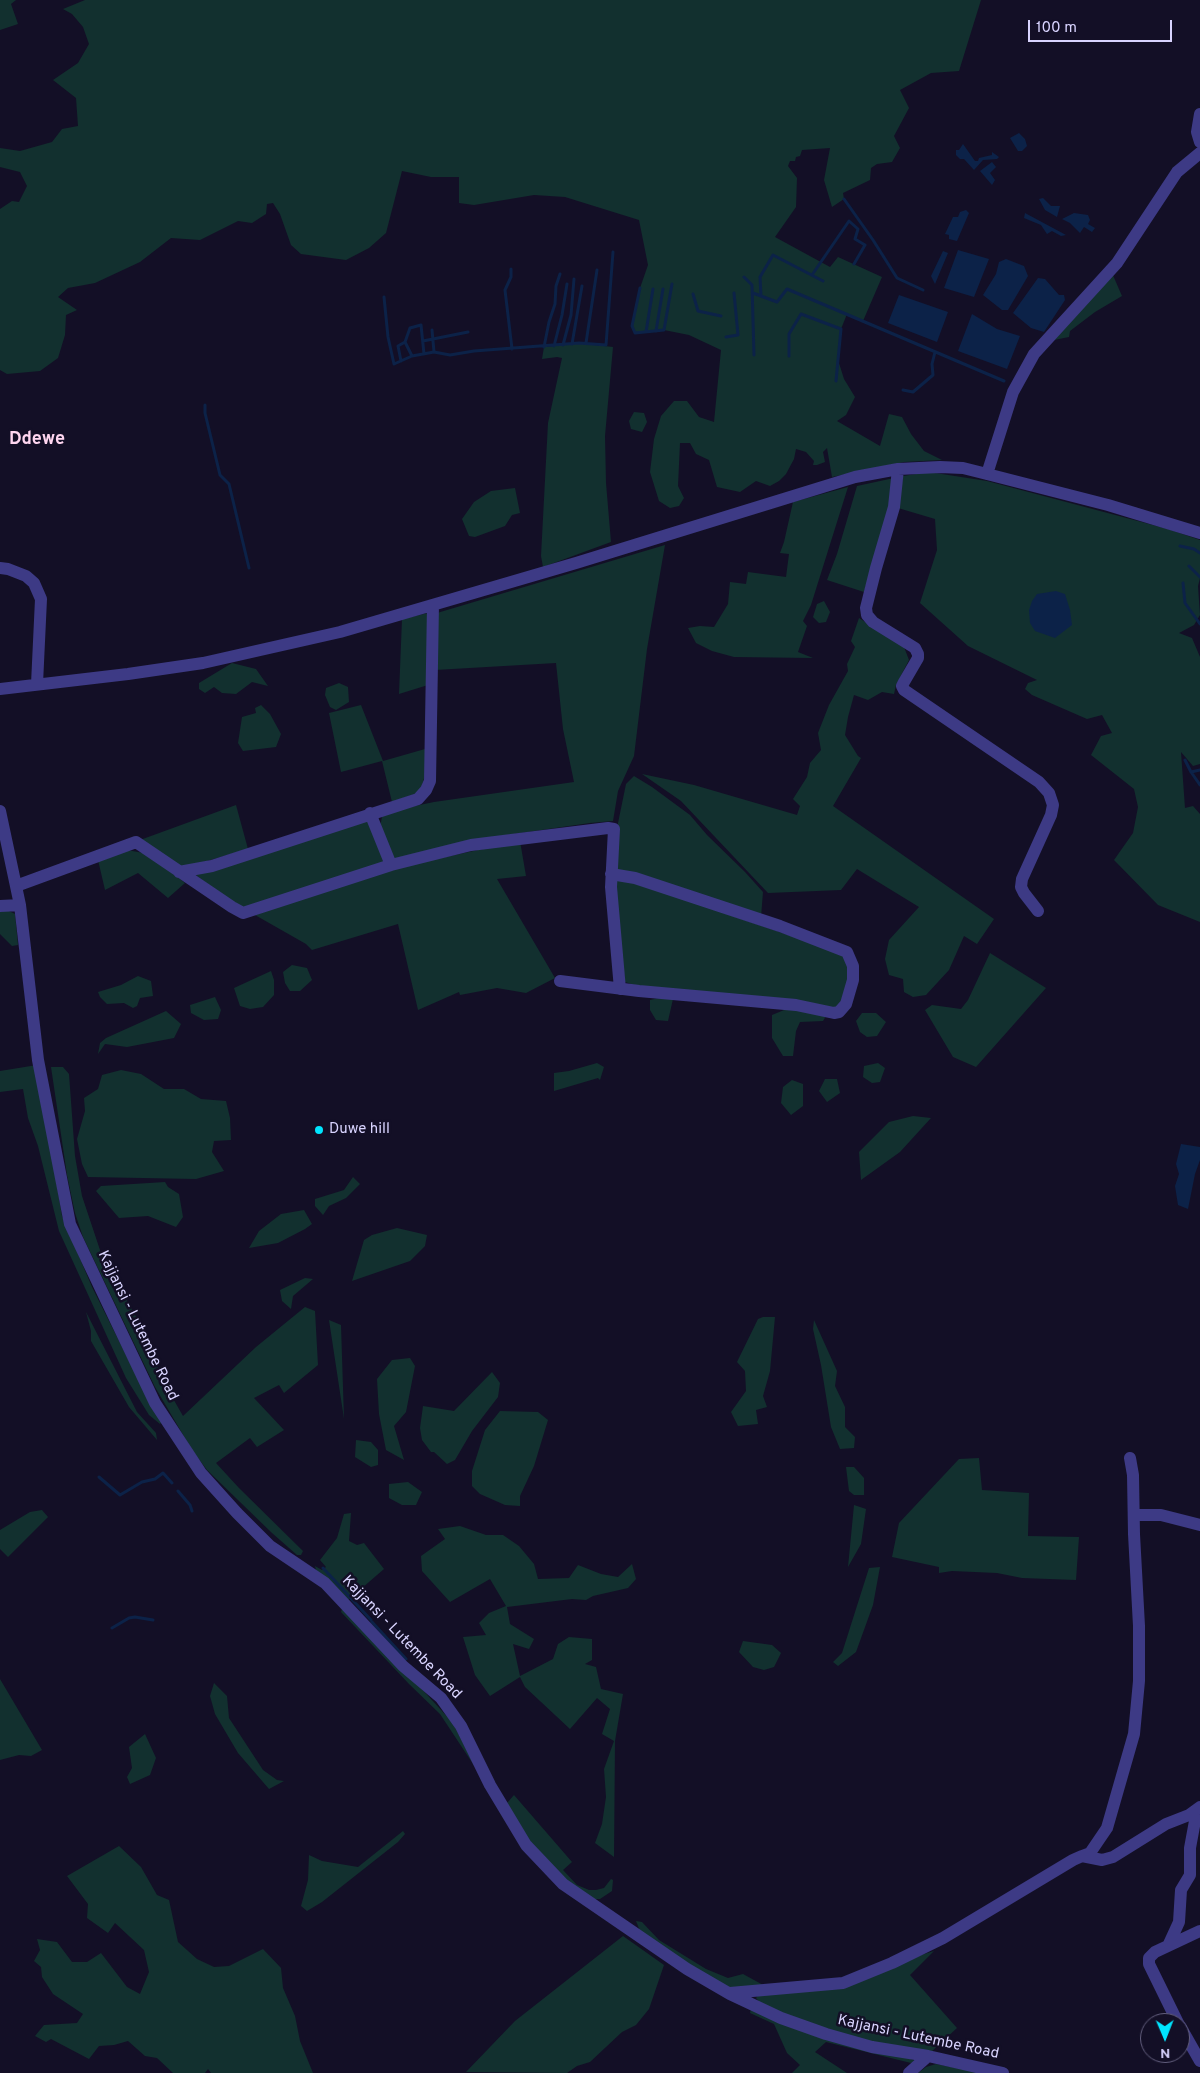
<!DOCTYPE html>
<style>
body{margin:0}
#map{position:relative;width:1200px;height:2073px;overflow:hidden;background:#130f26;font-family:Overpass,sans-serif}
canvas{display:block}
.north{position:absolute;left:1140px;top:2013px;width:50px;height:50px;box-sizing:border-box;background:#130f26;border:1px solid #625e7d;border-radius:50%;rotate:179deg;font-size:14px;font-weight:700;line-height:20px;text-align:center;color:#d9d4ff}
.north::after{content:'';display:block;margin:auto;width:18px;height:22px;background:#00e5ff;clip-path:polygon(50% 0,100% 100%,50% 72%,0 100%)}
.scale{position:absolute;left:1028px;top:20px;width:144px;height:22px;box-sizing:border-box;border:2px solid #d9d4ff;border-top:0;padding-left:6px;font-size:15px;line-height:18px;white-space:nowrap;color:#d9d4ff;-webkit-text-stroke:4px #130f26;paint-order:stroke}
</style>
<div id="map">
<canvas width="1200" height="2073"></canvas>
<div class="north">N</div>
<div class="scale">100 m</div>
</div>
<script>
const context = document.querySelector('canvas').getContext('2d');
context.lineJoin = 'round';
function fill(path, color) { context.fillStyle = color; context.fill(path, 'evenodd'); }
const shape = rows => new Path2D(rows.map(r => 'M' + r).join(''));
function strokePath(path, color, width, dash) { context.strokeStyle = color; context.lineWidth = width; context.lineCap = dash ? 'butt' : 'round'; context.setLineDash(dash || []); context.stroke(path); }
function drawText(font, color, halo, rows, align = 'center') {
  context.font = font + ' Overpass,sans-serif'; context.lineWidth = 5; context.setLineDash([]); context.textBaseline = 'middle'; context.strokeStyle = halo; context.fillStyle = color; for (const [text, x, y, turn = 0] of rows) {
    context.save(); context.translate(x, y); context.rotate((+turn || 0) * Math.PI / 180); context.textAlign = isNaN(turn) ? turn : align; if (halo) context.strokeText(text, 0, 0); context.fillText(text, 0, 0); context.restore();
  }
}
const green = shape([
 [0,0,16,0,11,4,18,24,0,30],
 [85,0,981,0,959,71,931,73,900,90,909,108,894,136,900,148,892,162,877,164,871,168,870,180,843,193,844,199,832,207,824,180,830,148,802,150,800,156,796,157,795,161,790,161,788,166,797,178,796,207,775,237,830,267,838,257,882,277,863,321,847,314,841,329,838,360,844,379,855,397,846,415,837,421,880,446,889,414,902,417,911,434,924,451,942,460,904,462,832,477,827,448,823,452,825,462,817,465,813,465,814,461,806,452,796,449,794,459,786,474,779,481,770,486,756,481,740,492,717,487,709,460,696,454,690,443,680,443,678,486,684,498,679,506,670,508,659,501,650,472,654,439,661,416,674,401,687,401,699,417,714,422,721,350,689,335,664,330,635,333,632,326,640,288,648,265,639,220,565,197,534,195,474,205,459,203,459,177,431,177,402,171,386,233,369,248,346,260,301,254,291,245,280,214,273,203,267,204,266,214,252,223,238,221,200,240,171,238,140,262,95,283,68,288,58,297,77,310,66,315,65,335,58,358,40,371,7,374,0,370,0,209,12,201,19,202,27,186,20,172,0,167,0,148,20,151,52,142,62,129,78,126,76,98,53,80,78,63,89,44,83,27,72,14,63,9],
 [1112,273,1122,296,1095,312,1070,331,1069,337,1054,340],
 [579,343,613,347,605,436,606,483,611,542,543,567,541,556,548,423,562,358,557,357,542,359,544,347],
 [634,412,644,413,647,422,642,432,631,429,629,421],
 [929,472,987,481,1168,529,1200,540,1200,578,1198,586,1200,615,1194,625,1179,633,1192,638,1200,657,1200,764,1193,766,1181,752,1185,808,1193,806,1200,814,1200,922,1158,905,1114,860,1133,833,1138,807,1134,789,1091,755,1101,736,1112,733,1102,715,1087,719,1032,695,1025,689,1028,683,1037,680,968,646,920,603,937,550,935,519,898,508,903,476],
 [894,478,890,511,864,592,827,580,837,554,857,486],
 [848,487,811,605,803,621,807,626,798,652,813,658,734,657,712,651,696,643,688,628,700,626,714,627,728,604,730,582,746,584,748,572,786,577,789,554,780,553,784,542,793,502],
 [515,488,520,513,512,515,505,526,475,537,469,536,462,519,474,502,491,491],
 [665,545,647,649,634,756,618,791,613,821,590,823,493,837,400,860,391,857,380,827,382,817,386,812,434,802,574,782,563,729,556,663,435,670,437,613],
 [824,601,830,612,826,622,819,623,813,617,817,604],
 [428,613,428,685,399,694,402,619],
 [859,618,904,647,909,660,896,685,894,694,882,692,868,700,854,695,848,717,845,735,858,756,861,758,833,806,994,919,977,944,964,936,949,970,926,995,913,997,904,992,903,979,889,975,885,959,889,940,919,907,857,869,841,890,768,893,681,801,642,774,694,785,797,815,800,806,793,799,807,777,810,763,821,750,818,733,829,705,848,671,847,664,855,647,851,641],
 [232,663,256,669,268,686,252,682,236,694,222,693,214,687,205,693,199,689,199,683],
 [339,683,348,687,349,702,336,710,330,707,325,695,326,688],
 [261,705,270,714,281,734,276,747,243,751,238,743,242,717,256,713,255,708],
 [361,705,383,761,425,749,426,772,420,792,392,802,382,761,341,772,329,713],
 [634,776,652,787,690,815,707,835,745,872,763,892,761,917,614,872,618,823,626,784],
 [236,805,248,849,183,868,140,840],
 [367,820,384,859,383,864,249,907,238,907,193,873],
 [520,841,526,876,497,879,555,978,526,993,497,988,460,995,459,992,418,1010,398,924,312,950,306,944,255,915,380,871],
 [127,850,149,854,185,883,168,898,138,873,105,890,98,860],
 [613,877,621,878,844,954,849,962,850,989,838,1008,641,987,625,982],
 [7,910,15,914,18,945,12,946,0,934,0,912],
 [990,953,1046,988,976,1067,953,1057,925,1010,932,1005,961,1009,968,1000],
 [292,965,307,968,312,980,300,991,290,991,285,983,283,972],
 [271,971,274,980,274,995,263,1007,250,1009,240,1006,234,988],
 [138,976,151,981,153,996,140,998,137,1006,133,1008,124,1003,107,1004,100,997,98,992,121,985],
 [215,997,221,1010,218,1019,204,1020,191,1013,190,1005],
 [663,997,673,999,668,1021,656,1020,650,1010,650,1000],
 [789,1008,826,1016,823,1021,800,1022,796,1031,793,1056,783,1056,772,1038,772,1015],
 [166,1011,181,1024,174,1038,127,1047,105,1044,98,1054,100,1043,106,1038],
 [862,1013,876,1013,886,1022,877,1036,867,1037,860,1032,856,1021],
 [597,1063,604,1067,600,1080,598,1078,554,1091,554,1073,569,1071],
 [878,1063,885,1068,880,1082,872,1083,863,1077,864,1066],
 [37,1065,62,1216,92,1287,147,1397,162,1421,160,1424,149,1415,126,1378,59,1231,38,1146,28,1118,23,1089,0,1092,0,1071],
 [51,1067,63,1067,69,1074,75,1156,82,1196,101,1253,145,1333,163,1381,183,1416,256,1347,305,1307,315,1311,318,1365,284,1393,279,1385,254,1398,284,1430,257,1447,250,1438,216,1463,239,1488,303,1551,301,1555,297,1555,272,1533,207,1470,192,1450,155,1387,83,1237,75,1213,67,1175],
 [121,1070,141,1074,164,1089,184,1089,201,1099,226,1101,230,1118,231,1140,214,1141,212,1152,224,1171,196,1179,88,1177,82,1164,77,1139,85,1111,84,1098,98,1089,102,1075],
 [825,1079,837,1079,840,1093,827,1102,819,1091],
 [792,1080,803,1084,803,1106,791,1115,781,1103,783,1087],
 [913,1116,931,1118,900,1152,861,1180,859,1152,889,1122],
 [353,1177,360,1184,346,1198,329,1206,323,1215,315,1206,315,1199,344,1190],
 [165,1182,168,1187,179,1194,183,1217,176,1227,148,1216,119,1218,96,1191,101,1186],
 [304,1210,312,1224,305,1229,278,1243,249,1248,259,1231,281,1214],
 [397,1228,427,1235,425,1246,410,1261,352,1281,364,1240,372,1235],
 [305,1278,313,1279,293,1296,291,1309,282,1301,280,1290],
 [86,1312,137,1412,156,1433,157,1440,129,1407,91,1341,91,1331],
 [763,1317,775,1317,770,1371,763,1396,767,1407,756,1410,758,1424,738,1426,731,1412,746,1391,745,1371,737,1362,758,1319],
 [329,1320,341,1325,344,1419],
 [814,1320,837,1371,835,1386,845,1407,845,1427,855,1437,854,1448,840,1449,831,1427,821,1365,813,1329],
 [410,1358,415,1366,406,1412,394,1426,404,1460,386,1450,379,1414,377,1379,392,1360],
 [492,1372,500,1383,498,1397,472,1431,455,1460,447,1464,434,1452,431,1452,422,1440,420,1428,423,1406,454,1411],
 [500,1411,538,1412,548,1420,534,1466,520,1496,520,1506,505,1505,480,1494,472,1486,472,1471,485,1430],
 [356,1440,371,1442,378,1450,378,1465,371,1467,355,1457],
 [979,1458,982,1490,1029,1493,1028,1536,1079,1537,1076,1580,1022,1578,997,1573,952,1571,939,1573,939,1567,892,1557,899,1523,959,1459],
 [846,1467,854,1467,864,1478,864,1495,854,1495,849,1491],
 [408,1482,422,1492,416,1505,402,1505,389,1498,389,1484],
 [854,1505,866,1509,861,1544,848,1567],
 [42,1510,48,1517,8,1557,0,1549,0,1530,30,1512],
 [351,1513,349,1541,357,1545,364,1543,384,1569,347,1601,316,1570,315,1566,322,1570,326,1567,320,1560,337,1538,344,1514],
 [460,1526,486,1535,503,1535,519,1546,534,1564,538,1579,569,1578,578,1565,601,1574,618,1577,632,1564,636,1579,628,1588,593,1596,586,1600,572,1599,507,1607,510,1624,534,1639,529,1649,513,1644,520,1676,553,1659,558,1644,569,1637,592,1639,592,1660,585,1664,596,1667,601,1689,623,1694,615,1741,614,1857,595,1843,602,1824,606,1797,604,1769,614,1741,602,1734,610,1709,597,1698,570,1729,525,1687,520,1677,490,1696,475,1675,463,1637,486,1635,479,1623,489,1613,506,1606,490,1579,450,1602,422,1571,421,1556,445,1539,438,1529],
 [880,1567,873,1605,856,1652,838,1666,833,1662,842,1653,869,1568],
 [342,1609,419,1686,453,1723,475,1767,440,1714,409,1684,341,1612],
 [743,1641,772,1645,781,1653,774,1667,764,1670,753,1667,739,1652],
 [0,1679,42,1750,31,1756,19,1755,0,1760],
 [214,1683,227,1696,229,1718,263,1770,277,1780,284,1781,269,1789,238,1753,215,1714,210,1696],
 [145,1734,156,1758,150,1775,130,1784,127,1777,132,1768,129,1747],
 [514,1795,572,1862,563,1870,577,1885,589,1890,596,1890,604,1888,611,1879,613,1880,612,1891,600,1899,592,1899,568,1884,523,1833,507,1803],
 [403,1831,405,1834,398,1842,322,1902,307,1911,301,1906,308,1880,309,1855,322,1861,358,1867],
 [119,1846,141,1867,157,1895,169,1900,178,1942,197,1959,214,1967,229,1966,263,1949,281,1968,283,1988,295,2016,300,2041,313,2073,211,2073,208,2069,205,2073,173,2073,157,2058,145,2056,128,2041,114,2045,99,2046,89,2059,51,2039,46,2042,35,2036,44,2025,77,2023,83,2014,53,1994,42,1977,41,1967,34,1961,40,1950,37,1939,57,1942,72,1962,87,1962,101,1953,127,1987,140,1994,149,1972,144,1950,115,1923,108,1933,87,1918,88,1904,67,1876],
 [636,1921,642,1922,659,1940,706,1969,728,1978,743,1974,765,1986,732,1990,691,1968,640,1931],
 [623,1936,664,1965,649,2009,636,2025,622,2032,590,2062,577,2066,567,2073,466,2072,515,2021],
 [934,1951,910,1975,957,2028,930,2053,875,2043,800,2022,761,2004,756,1998,760,1993,795,1993],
 [751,2009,902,2056,916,2061,911,2063,826,2042,815,2052,847,2073,792,2073,800,2065,787,2053,774,2024,750,2013],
 [936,2064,982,2073,918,2073,926,2067]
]);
const water = shape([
 [1019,133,1025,139,1027,146,1022,151,1018,151,1010,138],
 [963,144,975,161,978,161,979,158,992,155,992,152,999,157,997,159,983,160,974,170,964,159,960,159,956,155,956,150,959,150],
 [992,162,996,167,990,173,995,180,992,185,980,171],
 [1043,198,1051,206,1060,206,1057,217,1045,210,1039,199],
 [966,210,969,213,957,241,949,239,949,235,945,234,953,217,958,217,960,212],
 [1025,213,1066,235,1061,236,1052,231,1047,234,1041,225,1024,218],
 [1074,213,1088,215,1090,220,1088,224,1095,228,1092,232,1084,227,1080,233,1070,223,1062,219],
 [958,250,989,259,974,297,944,288],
 [943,251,948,253,935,284,931,276],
 [1006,259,1024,266,1028,276,1008,310,1002,310,983,295,996,274,999,262],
 [1038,278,1045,279,1059,295,1064,295,1065,300,1044,332,1031,328,1013,313],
 [899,295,948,312,937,342,888,323],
 [972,314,997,329,1020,336,1007,369,958,351],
 [1056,591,1065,594,1070,610,1072,625,1055,638,1035,631,1030,623,1029,610,1032,601,1037,594],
 [1181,1144,1200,1147,1200,1160,1195,1174,1188,1209,1178,1205,1175,1186,1179,1174,1176,1164]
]);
const stream = shape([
 [844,199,873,240,897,278,923,290],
 [511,269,511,277,505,290,512,349],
 [812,275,849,221,858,229,855,239,865,245,854,264],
 [744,277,752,285,754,355],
 [640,288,632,326,635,333,664,330,672,284],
 [753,293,777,302,787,289,1004,381],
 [693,294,698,311,721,316],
 [761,296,760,277,773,255,823,281],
 [384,297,388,337,394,364,412,356,434,352,450,355,474,351,579,343,606,345,613,252],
 [432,330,434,352],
 [656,331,663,289],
 [646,332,653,289],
 [726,337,738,335,734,293],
 [423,341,468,332],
 [586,343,597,270],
 [572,344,582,286],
 [563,345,571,315,574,279],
 [554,346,562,315,567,284],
 [544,347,549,322,555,304,556,286,560,274],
 [412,356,405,342,410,328,421,325,424,354],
 [789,356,789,334,801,314,841,329,836,381],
 [401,361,398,346,405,342],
 [903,390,913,392,933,375,932,364,935,352],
 [205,405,205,413,220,475,229,484,249,568],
 [1180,546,1194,549,1200,553],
 [1189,566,1200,577],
 [1183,583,1185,603,1200,624],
 [1185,760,1191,772,1200,785],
 [1191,772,1200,770],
 [99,1477,120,1495,142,1482,155,1479,163,1473,172,1483],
 [178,1491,190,1505,192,1511],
 [323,1568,371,1620],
 [372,1622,406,1659],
 [112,1628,129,1618,135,1617,153,1620]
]);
const minor = shape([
 [1200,114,1197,132,1200,142],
 [898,469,894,507,876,568,866,608,867,615,873,622,915,648,918,654,918,658,904,682,902,686,904,690,1039,782,1049,793,1053,805,1051,815,1022,879,1021,887,1024,893,1038,911],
 [987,474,1013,392,1034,354,1117,263,1177,172,1200,153],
 [0,568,8,569,26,576,34,583,41,599,37,684],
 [0,689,128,674,203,663,340,632,576,563,855,477,898,469,940,467,963,468,987,474,1108,505,1200,533],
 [0,811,20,905,38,1060,70,1224,155,1403,201,1473,237,1513,270,1546,325,1583,403,1666,441,1698,461,1726,490,1785,526,1845,563,1884,687,1969,730,1994,781,2018,826,2034,872,2047,928,2056,1003,2073],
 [370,813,391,865],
 [179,872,212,866,418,799,426,790,430,781,433,605],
 [16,886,136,842,232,907,243,913,391,865,471,845,608,828,614,829,611,887,620,989],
 [0,906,20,905],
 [560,981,639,991,796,1005,834,1013,839,1012,846,1004,853,980,853,966,847,952,780,926,635,878,611,874],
 [1134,1515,1161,1515,1200,1525],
 [1082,1856,1090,1853,1107,1828,1134,1734,1139,1681,1139,1626,1134,1534,1133,1475,1130,1458],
 [1168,1946,1179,1922,1181,1890,1190,1875,1190,1848,1197,1810],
 [730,1993,843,1983,892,1963,943,1938,1073,1860,1082,1856,1102,1860,1113,1857,1166,1824,1189,1815,1200,1807],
 [1178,2023,1149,1964,1149,1958,1155,1952,1200,1931],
 [1180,2026,1200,2061],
 [909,2073,928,2056]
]);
const markers = [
 [319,1130,5,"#00e5ff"]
];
const poiNames = [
 ["Duwe hill",329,1130]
];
const streetNames = [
 ["Kajjansi - Lutembe Road",137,1326,64],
 ["Kajjansi - Lutembe Road",401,1638,46],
 ["Kajjansi - Lutembe Road",918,2038,12]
];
const quarterNames = [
 ["Ddewe",37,440]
];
fill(green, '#12302f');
fill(water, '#0c2248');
strokePath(stream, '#0c2248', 3);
strokePath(minor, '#3d3a85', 12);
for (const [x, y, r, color] of markers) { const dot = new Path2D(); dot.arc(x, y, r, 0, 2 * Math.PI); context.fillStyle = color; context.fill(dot); strokePath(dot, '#130f26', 2); }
drawText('15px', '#d9d4ff', '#130f26', poiNames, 'left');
drawText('15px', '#d9d4ff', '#130f26', streetNames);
drawText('bold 18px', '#ffd6f0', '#130f26', quarterNames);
</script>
